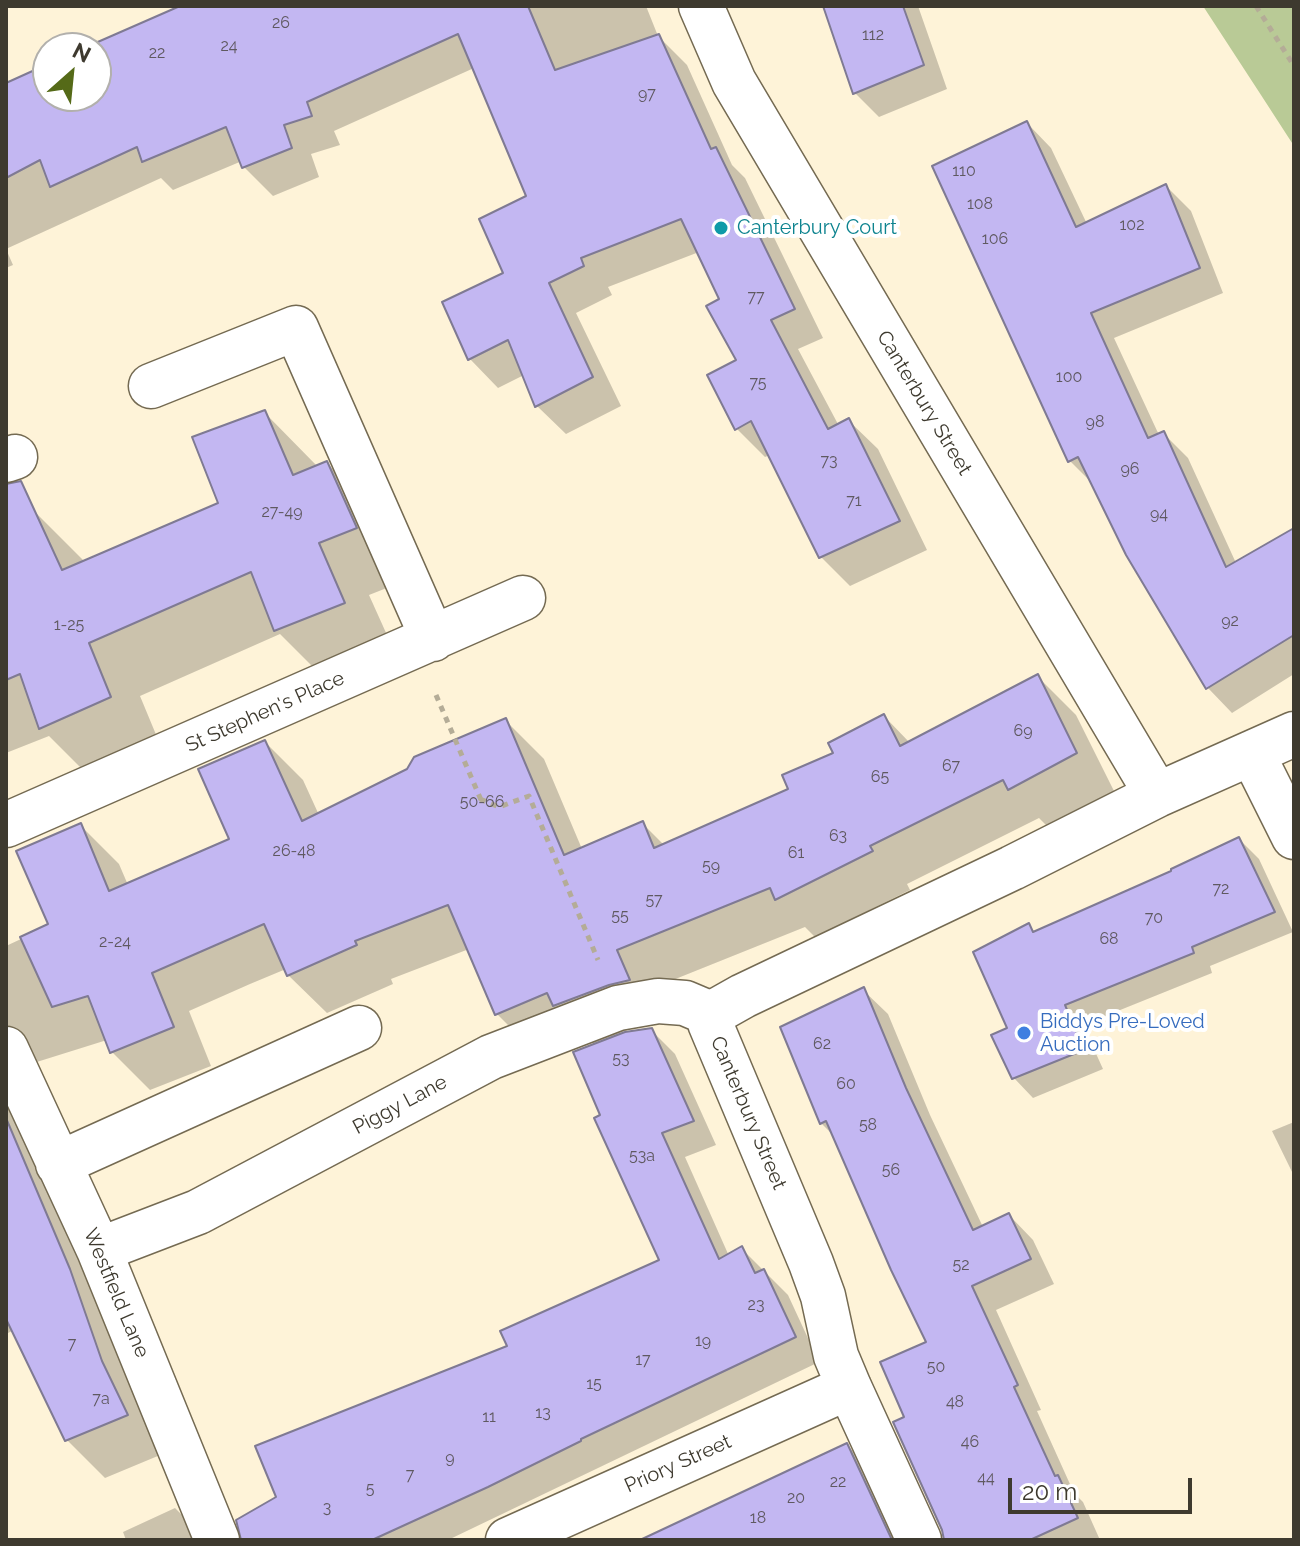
<!DOCTYPE html>
<style>
body{margin:0}
#map{position:relative;width:1300px;height:1546px;overflow:hidden;background:#fef3d8;font-family:Raleway,sans-serif}
canvas{display:block}
.frame{position:absolute;inset:0;border:8px solid #3e3a2f;pointer-events:none}
.north{position:absolute;left:32px;top:32px;width:80px;height:80px;box-sizing:border-box;background:#fff;border:2px solid #b2b0ac;border-radius:50%;rotate:27deg;font-size:22px;font-weight:700;line-height:32px;text-align:center;color:#3e3a2f}
.north::after{content:'';display:block;margin:auto;width:28px;height:36px;background:#556a18;clip-path:polygon(50% 0,100% 100%,50% 72%,0 100%)}
.scale{position:absolute;left:1008px;top:1478px;width:184px;height:36px;box-sizing:border-box;border:4px solid #3e3a2f;border-top:0;padding-left:10px;font-size:24px;line-height:28px;white-space:nowrap;color:#3e3a2f;-webkit-text-stroke:6px #fff;paint-order:stroke}
</style>
<div id="map">
<canvas width="1300" height="1546"></canvas>
<div class="frame"></div>
<div class="north">N</div>
<div class="scale">20 m</div>
</div>
<script>
const context = document.querySelector('canvas').getContext('2d');
context.lineJoin = 'round';
function fill(path, color) { context.fillStyle = color; context.fill(path, 'evenodd'); }
const shape = rows => new Path2D(rows.map(r => 'M' + r).join(''));
function strokePath(path, color, width, dash) { context.strokeStyle = color; context.lineWidth = width; context.lineCap = dash ? 'butt' : 'round'; context.setLineDash(dash || []); context.stroke(path); }
function drawText(font, color, halo, rows, align = 'center') {
  context.font = font + ' Raleway,sans-serif'; context.lineWidth = 8; context.setLineDash([]); context.textBaseline = 'middle'; context.strokeStyle = halo; context.fillStyle = color; for (const [text, x, y, turn = 0] of rows) {
    context.save(); context.translate(x, y); context.rotate((+turn || 0) * Math.PI / 180); context.textAlign = isNaN(turn) ? turn : align; if (halo) context.strokeText(text, 0, 0); context.fillText(text, 0, 0); context.restore();
  }
}
const green = shape([
 [1203,6,1294,6,1294,146,1261,95]
]);
const shadow = shape([
 [194,6,646,6,658,36,687,65,732,165,745,178,823,338,798,349,839,426,849,421,878,449,927,550,850,586,821,557,770,455,765,457,736,428,738,361,722,300,699,252,608,287,612,295,576,313,621,406,566,434,537,406,524,375,498,388,470,359,506,274,529,197,474,68,334,131,340,145,311,154,319,177,273,196,244,167,242,161,173,190,161,178,6,249,6,85,48,67,48,96,96,96,96,48,90,48],
 [825,6,918,6,947,89,879,117,855,93],
 [1027,123,1051,148,1087,224,1166,186,1191,211,1223,293,1114,338,1159,435,1163,433,1188,458,1236,563,1294,530,1294,674,1232,713,1208,688,1128,554,1094,485,1070,461],
 [6,249,13,265,6,268],
 [264,412,318,467,327,463,379,516,407,580,369,595,396,655,328,682,280,634,140,696,162,749,93,780,49,736,6,753,6,519,31,508,85,562,221,504],
 [1038,677,1076,715,1114,791,1048,827,1039,818,907,884,910,890,815,937,805,927,653,988,648,1022,620,1033,621,1035,651,1030,675,1054,716,1145,685,1157,729,1256,742,1249,788,1295,819,1362,448,1540,243,1540,278,1498,509,1347,662,1261,602,1116,595,1046,582,1032,535,1052,497,1014,469,949,391,979,393,984,327,1013,288,975,286,969,250,984,189,1011,211,1066,150,1090,112,1052,107,1040,8,1071,165,1453,105,1478,67,1440,14,1330,6,1334,6,946,51,925,81,826,119,864,128,885,231,840,265,742,303,780,319,815,506,721,544,759,582,849,642,823,664,845,791,790,884,716,910,743],
 [1239,839,1259,859,1293,932,1210,966,1212,973,1083,1025,1103,1069,1033,1098,1014,1078,1010,1029,1028,925,1036,933],
 [863,990,888,1014,930,1115,983,1227,1009,1215,1033,1240,1054,1284,996,1310,1041,1410,1037,1411,1074,1493,1083,1502,1100,1540,954,1540,906,1418,928,1343,835,1137,821,1123],
 [1294,1122,1294,1176,1272,1131],
 [847,1445,871,1470,904,1540,655,1540],
 [175,1508,199,1532,202,1540,126,1540,123,1532]
]);
const building = shape([
 [180,6,528,6,555,70,659,34,711,149,716,147,795,309,771,320,828,429,849,418,900,521,819,558,751,421,735,430,707,375,736,360,706,306,719,299,681,219,581,258,584,266,549,283,593,377,535,407,508,340,468,360,442,302,503,273,479,219,526,196,458,34,307,102,312,116,284,125,292,148,242,168,226,127,142,162,137,147,50,187,40,160,6,178,6,83,48,64,48,96,96,96,96,48,84,48,180,6],
 [823,6,903,6,924,65,853,94,823,6],
 [1027,121,1076,227,1166,184,1200,268,1091,313,1148,438,1164,431,1226,567,1294,528,1294,635,1206,689,1126,555,1078,457,1068,462,932,166,1027,121],
 [265,410,293,475,327,461,357,528,319,543,345,603,274,631,251,572,89,643,111,697,39,729,20,674,6,680,6,484,21,481,62,570,218,503,192,437,265,410],
 [1038,674,1077,753,1008,790,1003,780,870,846,873,851,775,900,770,888,617,950,630,980,609,985,553,1006,547,993,495,1015,448,905,355,941,357,945,287,976,264,924,152,973,174,1027,110,1053,88,996,52,1007,20,937,48,924,16,851,81,823,109,891,229,839,198,769,265,740,302,821,407,769,414,757,506,718,564,855,643,821,654,848,788,789,782,775,833,753,828,743,884,714,900,746,1038,674],
 [1239,837,1275,912,1192,947,1194,953,1065,1005,1084,1050,1012,1079,991,1035,1007,1028,973,952,1029,923,1033,932,1171,871,1171,869,1239,837],
 [864,987,906,1088,973,1230,1009,1213,1031,1259,972,1286,1018,1385,1014,1387,1055,1476,1058,1475,1078,1518,1030,1540,944,1540,942,1530,893,1422,904,1417,880,1362,926,1342,891,1270,826,1121,820,1124,780,1027,864,987],
 [652,1028,694,1121,662,1133,719,1259,742,1246,755,1273,764,1269,796,1337,581,1439,581,1441,488,1487,372,1540,241,1540,236,1520,276,1497,255,1446,507,1346,500,1331,659,1260,594,1118,600,1115,573,1052,625,1032,652,1028],
 [6,1118,70,1269,102,1361,128,1415,65,1441,6,1319,6,1118],
 [847,1443,892,1540,640,1540,802,1464,847,1443]
]);
const path = shape([
 [1256,6,1294,66],
 [436,695,481,800],
 [480,799,499,807,529,796,598,960]
]);
const minor = shape([
 [701,6,734,82,1157,795],
 [151,386,296,328,433,639],
 [6,460,15,457],
 [1252,753,1294,837],
 [6,825,523,598],
 [6,1049,99,1250,217,1540],
 [58,1164,359,1028],
 [99,1250,198,1212,491,1057,618,1008,658,1001,685,1003,711,1014],
 [508,1540,849,1387],
 [919,1540,849,1387,836,1356,823,1296,811,1263,710,1023,711,1014,743,996,1012,868,1157,795,1294,734]
]);
const markers = [
 [721,228,8,"#0f9aa8"],
 [1024,1033,8,"#3f7fe0"]
];
const numberNames = [
 ["26",281,23],
 ["112",873,35],
 ["24",229,46],
 ["22",157,53],
 ["97",647,94],
 ["110",964,171],
 ["108",980,204],
 ["102",1132,225],
 ["106",995,239],
 ["77",756,297],
 ["100",1069,377],
 ["75",758,383],
 ["98",1095,422],
 ["73",829,461],
 ["96",1130,469],
 ["71",854,501],
 ["27-49",282,512],
 ["94",1159,514],
 ["92",1230,621],
 ["1-25",69,625],
 ["69",1023,731],
 ["67",951,766],
 ["65",880,777],
 ["50-66",482,802],
 ["63",838,836],
 ["26-48",294,851],
 ["61",796,853],
 ["59",711,866],
 ["72",1221,889],
 ["57",654,900],
 ["55",620,916],
 ["70",1154,918],
 ["68",1109,939],
 ["2-24",115,942],
 ["62",822,1044],
 ["53",621,1059],
 ["60",846,1084],
 ["58",868,1125],
 ["53a",642,1156],
 ["56",891,1170],
 ["52",961,1265],
 ["23",756,1305],
 ["19",703,1341],
 ["7",72,1344],
 ["17",643,1360],
 ["50",936,1367],
 ["15",594,1384],
 ["7a",101,1399],
 ["48",955,1402],
 ["13",543,1413],
 ["11",489,1417],
 ["46",970,1442],
 ["9",450,1458],
 ["7",410,1475],
 ["44",986,1478],
 ["22",838,1482],
 ["5",370,1489],
 ["20",796,1498],
 ["3",327,1508],
 ["18",758,1518]
];
const cultureNames = [
 ["Canterbury Court",737,228]
];
const streetNames = [
 ["Canterbury Street",924,403,59],
 ["St Stephen's Place",265,712,-24],
 ["Piggy Lane",400,1105,-28],
 ["Canterbury Street",748,1113,67],
 ["Westfield Lane",116,1293,67],
 ["Priory Street",678,1464,-24]
];
const shopNames = [
 ["Biddys Pre-Loved",1040,1022],
 ["Auction",1040,1045]
];
fill(green, '#b9ca96');
fill(shadow, '#0003');
fill(building, '#c3b7f2');
strokePath(building, '#7f7a93', 2);
strokePath(minor, '#746a52', 47);
strokePath(path, '#b4ac97', 5, [6, 6]);
strokePath(minor, '#fff', 44);
for (const [x, y, r, color] of markers) { const dot = new Path2D(); dot.arc(x, y, r, 0, 2 * Math.PI); context.fillStyle = color; context.fill(dot); strokePath(dot, '#fff', 3); }
drawText('16px', '#5f5960', null, numberNames);
drawText('20px', '#0d838f', '#fff', cultureNames, 'left');
drawText('20px', '#3e3a2f', '#fff', streetNames);
drawText('20px', '#366cbe', '#fff', shopNames, 'left');
</script>
